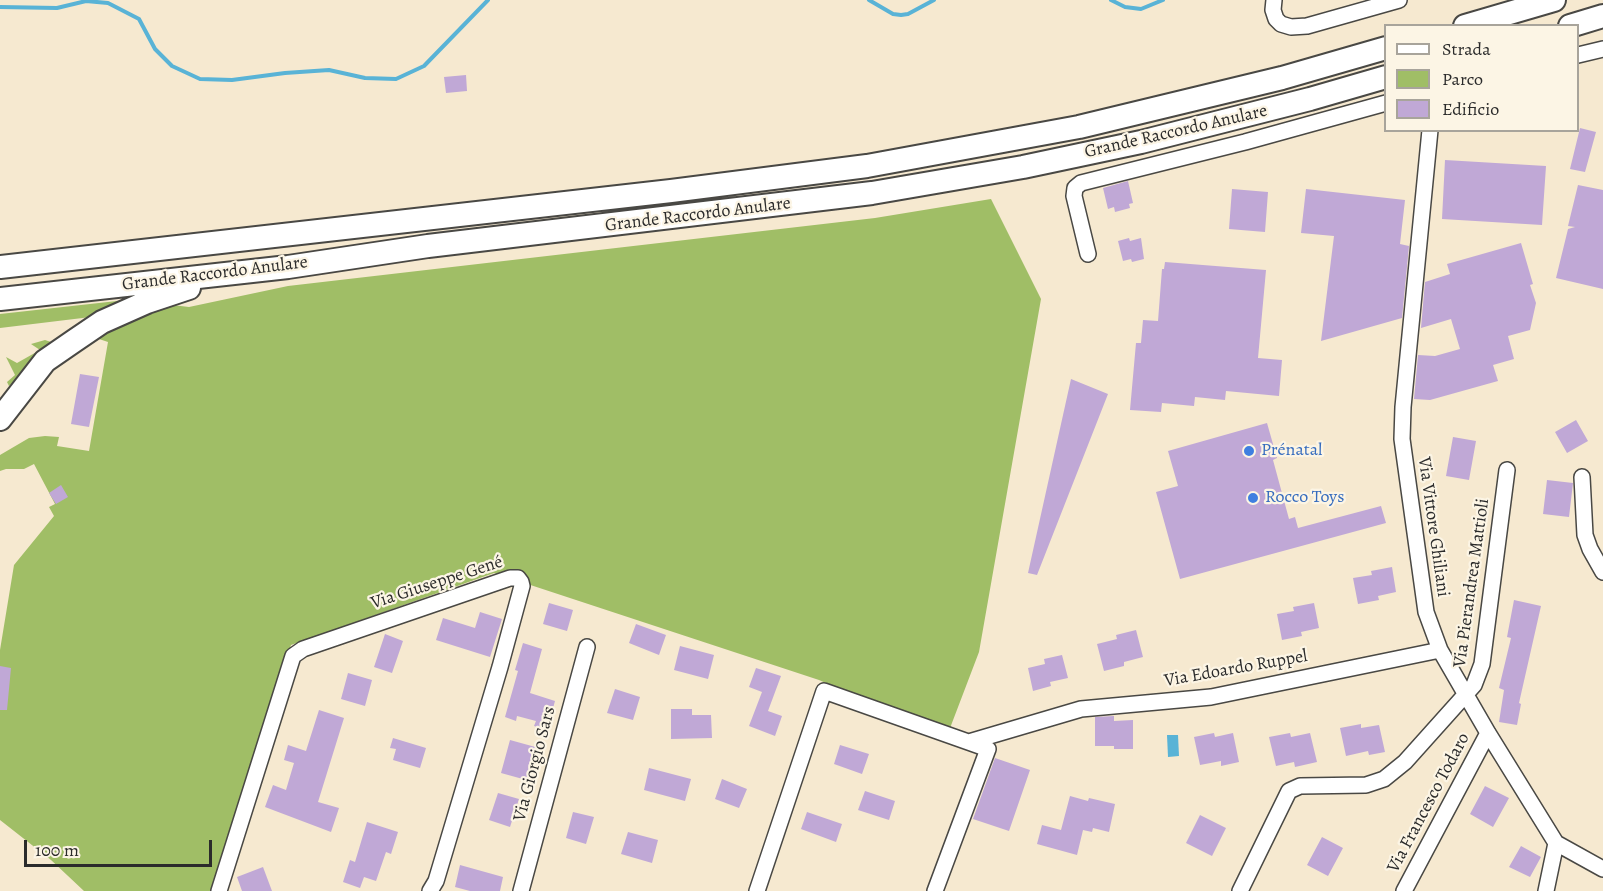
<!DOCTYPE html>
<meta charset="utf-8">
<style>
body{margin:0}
#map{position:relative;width:1603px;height:891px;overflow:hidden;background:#f6e9d0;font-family:Alegreya,serif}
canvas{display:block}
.legend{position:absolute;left:1384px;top:24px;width:195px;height:108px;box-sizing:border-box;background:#fcf5e5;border:2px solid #a8a49b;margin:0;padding:8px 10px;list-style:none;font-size:18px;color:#2b2b2b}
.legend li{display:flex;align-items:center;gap:12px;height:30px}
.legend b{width:30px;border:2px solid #a8a49b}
.scale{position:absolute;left:24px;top:840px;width:188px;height:27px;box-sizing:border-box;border:3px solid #2b2b2b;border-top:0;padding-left:8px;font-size:18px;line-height:21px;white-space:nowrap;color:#2b2b2b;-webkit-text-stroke:4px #fcf5e5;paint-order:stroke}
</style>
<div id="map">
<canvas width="1603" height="891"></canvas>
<ul class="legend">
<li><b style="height:8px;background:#fff"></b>Strada</li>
<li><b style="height:16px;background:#a0be66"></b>Parco</li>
<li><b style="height:16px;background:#c0a8d6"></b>Edificio</li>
</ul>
<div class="scale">100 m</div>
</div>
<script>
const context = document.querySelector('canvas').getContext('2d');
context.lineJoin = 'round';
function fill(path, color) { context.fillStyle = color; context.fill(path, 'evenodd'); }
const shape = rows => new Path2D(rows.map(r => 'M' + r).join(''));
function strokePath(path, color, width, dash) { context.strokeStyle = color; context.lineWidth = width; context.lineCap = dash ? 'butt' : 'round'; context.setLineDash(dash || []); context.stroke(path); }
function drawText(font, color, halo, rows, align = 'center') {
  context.font = font + ' Alegreya,serif'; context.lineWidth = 4.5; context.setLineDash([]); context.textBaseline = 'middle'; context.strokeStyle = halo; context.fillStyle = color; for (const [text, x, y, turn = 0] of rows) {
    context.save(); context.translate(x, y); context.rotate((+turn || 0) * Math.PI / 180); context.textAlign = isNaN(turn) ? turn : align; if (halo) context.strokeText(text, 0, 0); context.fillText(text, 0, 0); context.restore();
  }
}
const green = shape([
 [991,199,1041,299,979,652,947,736,819,680,494,573,291,645,211,891,84,891,51,860,0,820,0,650,14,565,54,516,49,507,55,504,34,464,24,469,6,469,0,471,0,455,29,438,45,436,59,437,57,446,89,451,108,342,96,338,147,302,189,307,288,286,875,218],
 [135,299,99,316,0,328,0,314],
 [45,340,54,343,9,386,7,382,15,375,6,357,17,363,40,350,31,344]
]);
const water = shape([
 [1167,735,1178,735,1179,756,1168,757]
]);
const stream = shape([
 [869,0,893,14,901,15,908,14,934,0],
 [1111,0,1125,7,1141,9,1163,0],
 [0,7,57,8,86,1,108,3,139,19,155,49,172,66,200,79,232,80,285,73,329,70,365,78,396,79,424,66,488,0]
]);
const building = shape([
 [466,75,467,91,446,93,444,77],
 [1580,128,1596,132,1585,172,1570,169],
 [1445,160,1546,166,1542,225,1442,219],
 [1128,181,1133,203,1129,204,1130,208,1115,212,1114,207,1108,209,1103,188],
 [1578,185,1603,190,1603,289,1556,278,1568,229,1575,227,1568,226],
 [1232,189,1268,192,1265,232,1229,229],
 [1306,189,1405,200,1400,244,1409,246,1402,318,1321,341,1334,236,1301,233],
 [1129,238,1130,241,1141,238,1144,259,1132,262,1131,259,1123,261,1118,241],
 [1521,243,1533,284,1530,285,1536,303,1530,330,1508,336,1514,359,1493,365,1498,381,1430,400,1414,399,1418,355,1435,356,1460,349,1451,319,1421,328,1425,282,1450,274,1447,264],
 [1165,262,1266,270,1258,358,1282,360,1279,396,1226,391,1225,400,1195,397,1194,406,1162,403,1161,412,1130,410,1136,343,1141,343,1143,320,1158,321,1162,269,1164,269],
 [80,374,99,377,89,427,71,424],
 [1071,379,1108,394,1037,575,1028,573],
 [1576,420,1588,441,1567,453,1555,432],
 [1267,423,1277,458,1273,460,1289,519,1295,517,1298,528,1381,506,1386,523,1180,579,1156,492,1178,486,1168,451],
 [1453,437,1476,441,1469,480,1446,476],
 [1547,480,1573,483,1569,517,1543,514],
 [61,485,68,497,56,504,49,493],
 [1392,567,1396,592,1378,596,1379,600,1358,604,1353,578,1372,575,1371,571],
 [1514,600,1541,606,1519,703,1521,704,1517,725,1499,722,1504,690,1499,688,1511,638,1507,637],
 [549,603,573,610,567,631,543,624],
 [1314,603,1319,628,1301,632,1302,636,1282,640,1277,614,1294,611,1293,607],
 [480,612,502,619,490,657,436,640,443,618,475,628],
 [636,624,666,635,659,655,629,643],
 [1136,630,1143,657,1124,662,1124,666,1104,671,1097,644,1117,639,1116,635],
 [385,634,403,641,392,673,374,667],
 [523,643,542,649,530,693,555,701,547,730,534,726,536,721,517,716,516,721,505,717,518,671,515,670],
 [680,646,714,655,708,679,674,670],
 [1062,655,1068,678,1050,682,1051,686,1033,691,1028,668,1045,664,1044,659],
 [0,666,11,668,7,710,0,710],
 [756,668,781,676,768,711,782,716,775,736,749,726,762,692,749,687],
 [348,673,372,680,365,706,341,699],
 [615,689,640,697,633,720,607,713],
 [671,709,692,709,692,715,711,715,712,738,671,739],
 [319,710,344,718,318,802,339,808,331,832,265,807,273,785,286,790,294,763,284,760,288,745,306,751],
 [1114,716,1114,721,1133,720,1133,749,1114,749,1114,746,1095,746,1095,717],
 [1361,724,1361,728,1379,725,1385,752,1369,755,1368,751,1346,756,1340,728],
 [1214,733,1215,737,1233,733,1239,762,1221,766,1221,761,1200,765,1194,737],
 [1290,733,1291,737,1310,733,1317,762,1295,767,1294,762,1276,766,1269,737],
 [393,738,426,748,420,768,393,760,396,749,390,748],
 [510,740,539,748,530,781,501,773],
 [840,745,869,754,862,774,834,764],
 [995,758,1030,770,1009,831,973,819],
 [649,768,691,779,685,801,644,790],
 [722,779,747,789,739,808,715,799],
 [1485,786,1509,798,1493,827,1470,814],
 [865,791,895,801,889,820,858,810],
 [498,793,519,799,510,827,489,820],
 [1070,796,1088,801,1089,798,1115,804,1109,832,1093,828,1092,832,1083,830,1077,855,1037,844,1042,825,1061,830],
 [573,812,594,817,586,844,566,838],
 [807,812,842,824,836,842,801,829],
 [1200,815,1226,828,1212,856,1186,843],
 [367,822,398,832,391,854,386,852,376,881,364,877,360,888,343,882,350,860,355,862],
 [628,832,658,840,652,863,621,854],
 [1322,837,1343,848,1328,876,1307,865],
 [1521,846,1541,857,1530,877,1509,867],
 [460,865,503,877,500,891,470,891,455,887],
 [263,867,272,891,242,891,237,877]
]);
const minor = shape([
 [1274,0,1273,10,1276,19,1281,24,1291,27,1307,26,1399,0],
 [1578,55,1603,49],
 [1430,130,1403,407,1402,439,1426,612,1440,650,1488,733,1556,843,1603,869],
 [1088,254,1074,196,1075,188,1081,183,1245,142,1386,103],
 [1582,477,1585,535,1590,549,1603,572],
 [969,742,1081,709,1211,697,1440,650],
 [219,891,293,656,303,649,510,578,518,578,521,582,522,586,500,667,436,881,430,891],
 [521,891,587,647],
 [757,891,824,691,988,749,935,891],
 [1240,891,1289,791,1300,786,1366,785,1384,779,1405,762,1474,685,1482,664,1507,470],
 [1404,891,1488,733],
 [1546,891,1556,843]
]);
const highway = shape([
 [1465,26,1554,0],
 [1570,26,1603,16],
 [0,267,671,191,867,166,1079,127,1282,78,1386,48],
 [0,299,288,267,428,246,872,193,1023,167,1141,142,1310,99,1386,77],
 [0,419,45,361,74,341,102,322,147,302,189,288]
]);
const markers = [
 [1249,451,6,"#3f7fe0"],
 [1253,498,6,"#3f7fe0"]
];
const streetNames = [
 ["Grande Raccordo Anulare",1176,132,-13],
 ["Grande Raccordo Anulare",698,215,-7],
 ["Grande Raccordo Anulare",215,274,-7],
 ["Via Vittore Ghiliani",1433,527,82],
 ["Via Giuseppe Gené",437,583,-18],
 ["Via Pierandrea Mattioli",1472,583,-82],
 ["Via Edoardo Ruppel",1236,669,-10],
 ["Via Giorgio Sars",535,764,-75],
 ["Via Francesco Todaro",1429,803,-62]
];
const shopNames = [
 ["Prénatal",1261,451],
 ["Rocco Toys",1265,498]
];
fill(green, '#a0be66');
fill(water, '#59b3d6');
strokePath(stream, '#59b3d6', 4);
fill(building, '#c0a8d6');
strokePath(minor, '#494844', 18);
strokePath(highway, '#494844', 26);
strokePath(minor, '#fff', 15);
strokePath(highway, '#fff', 22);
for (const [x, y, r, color] of markers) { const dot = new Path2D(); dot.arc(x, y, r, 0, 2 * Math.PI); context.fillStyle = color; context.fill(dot); strokePath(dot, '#fcf5e5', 2); }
drawText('18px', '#2b2b2b', '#fcf5e5', streetNames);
drawText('18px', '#366cbe', '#fcf5e5', shopNames, 'left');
</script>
